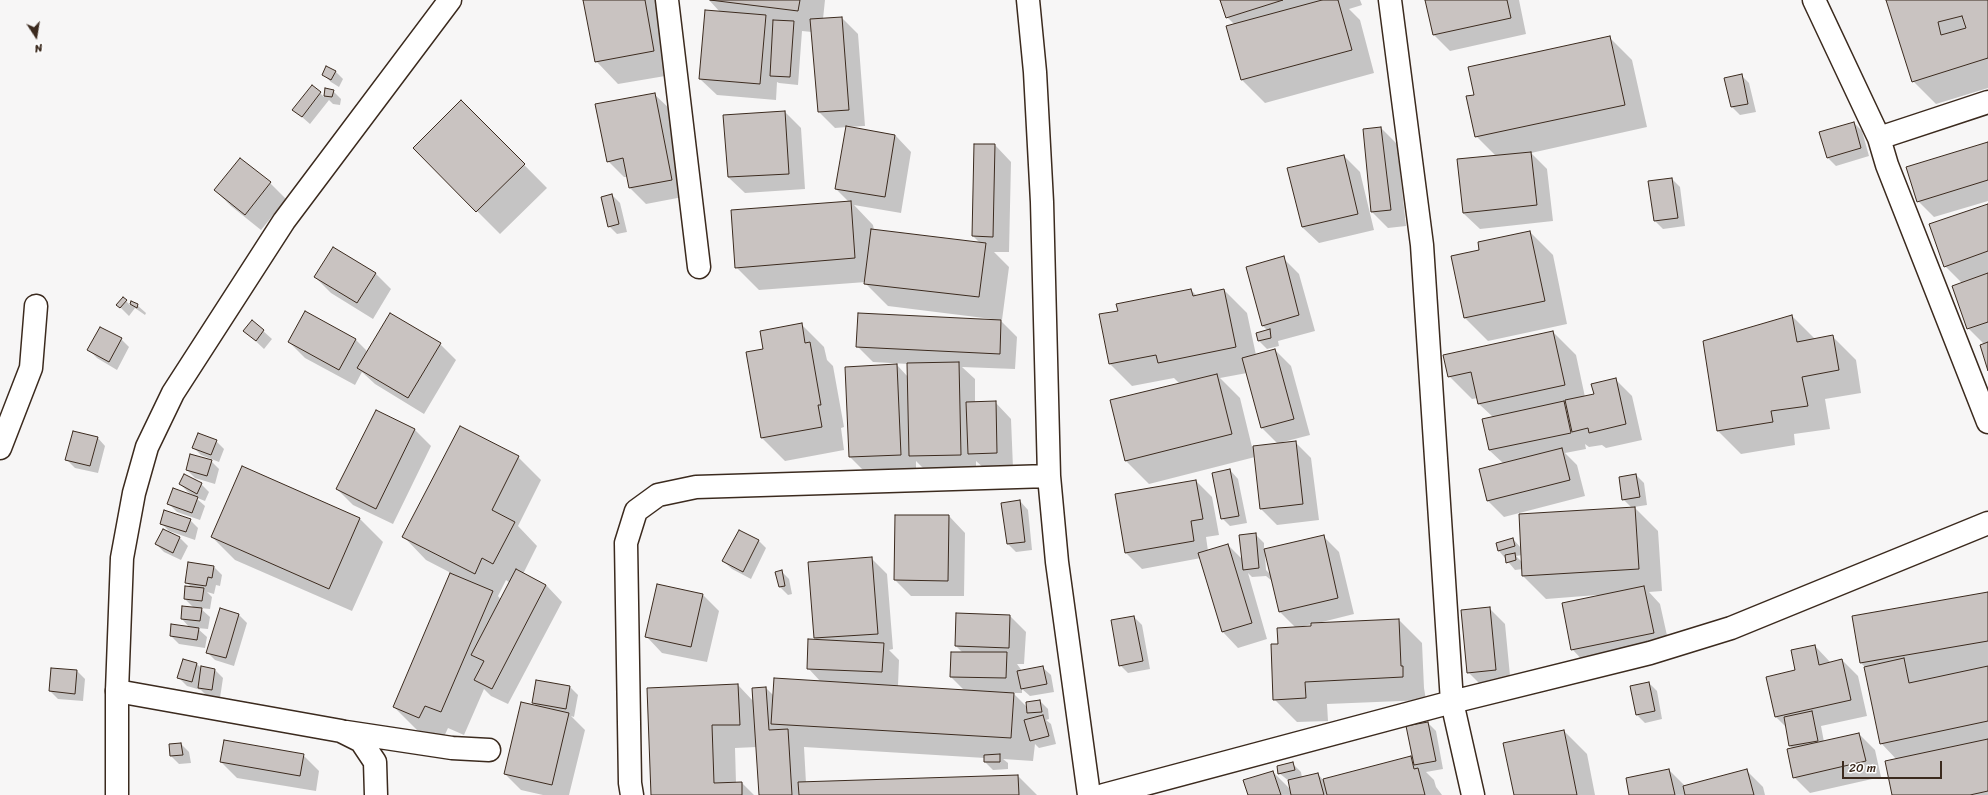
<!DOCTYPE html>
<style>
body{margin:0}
#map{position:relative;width:1988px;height:795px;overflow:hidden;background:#f7f6f6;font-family:Sriracha,sans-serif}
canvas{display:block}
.north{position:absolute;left:16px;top:16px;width:40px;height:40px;-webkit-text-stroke:3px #fff;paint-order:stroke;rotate:168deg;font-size:11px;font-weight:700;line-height:16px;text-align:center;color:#3b2a1e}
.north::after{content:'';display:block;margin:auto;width:14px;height:18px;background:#3b2a1e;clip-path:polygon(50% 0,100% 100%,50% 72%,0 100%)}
.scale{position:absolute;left:1842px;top:761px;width:100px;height:18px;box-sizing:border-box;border:2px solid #3b2a1e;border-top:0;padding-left:5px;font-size:12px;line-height:14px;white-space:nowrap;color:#3b2a1e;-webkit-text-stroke:3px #fff;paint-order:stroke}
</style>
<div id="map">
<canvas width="1988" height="795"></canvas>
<div class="north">N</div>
<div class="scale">20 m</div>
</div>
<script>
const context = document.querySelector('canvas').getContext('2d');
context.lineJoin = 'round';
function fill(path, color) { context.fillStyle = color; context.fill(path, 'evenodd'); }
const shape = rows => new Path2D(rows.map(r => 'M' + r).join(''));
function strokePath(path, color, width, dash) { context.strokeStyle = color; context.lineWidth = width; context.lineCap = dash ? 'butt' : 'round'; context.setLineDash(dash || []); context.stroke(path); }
const shadow = shape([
 [584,0,663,0,677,74,618,84,596,61],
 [709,0,825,0,823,19,842,18,858,34,865,126,848,127,895,135,911,152,901,213,854,205,873,225,874,230,980,243,973,236,995,145,1011,162,1009,252,994,252,1009,267,1002,320,1000,320,1017,337,1015,369,962,367,975,379,975,403,995,402,1011,419,1013,468,985,469,976,461,976,470,926,471,916,461,916,471,866,473,850,457,897,365,908,377,908,364,873,362,857,346,992,320,992,319,888,306,865,283,866,282,759,290,736,267,849,202,836,189,847,127,835,128,819,112,812,32,802,31,798,85,779,83,777,82,776,100,717,95,700,79,720,12],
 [1222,0,1360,0,1362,5,1349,9,1360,20,1374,73,1265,103,1242,80,1227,27,1235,25,1227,17],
 [1426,0,1519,0,1526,34,1450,51,1434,35],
 [1887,0,1988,0,1988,88,1936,104,1913,81],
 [1609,37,1632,60,1647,127,1531,153,1547,169,1553,221,1480,229,1463,213,1496,156,1476,136,1475,96],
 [335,71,343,79,339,87,331,82,323,74],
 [1741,75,1749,83,1756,112,1740,115,1732,107,1725,79],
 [326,89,333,91,341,99,340,105,333,104,329,100,310,124,294,110,320,93,324,97],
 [654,94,671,110,688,196,646,204,630,188,628,177,624,177,608,161],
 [461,101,547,188,500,234,414,148],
 [785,112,801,128,805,189,745,193,728,177],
 [1854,123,1862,131,1869,156,1836,166,1827,157],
 [1381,128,1397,144,1406,226,1388,228,1372,212],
 [1988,143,1988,201,1934,217,1918,201],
 [1344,156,1360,172,1374,230,1319,243,1302,227],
 [240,159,270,183,286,199,261,230,231,206,215,190],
 [1672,179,1680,187,1685,226,1663,229,1655,221],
 [612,195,620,203,627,232,617,234,609,226],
 [1988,205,1988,368,1984,344,1968,328,1962,283,1945,266],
 [1530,232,1553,255,1567,324,1488,341,1465,318,1481,251],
 [1283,258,1299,274,1315,331,1278,341,1279,346,1267,349,1259,341,1268,331,1262,325],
 [375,273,391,289,373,319,331,293,315,277],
 [1191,290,1197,296,1224,290,1247,313,1256,355,1275,350,1291,366,1310,435,1283,442,1295,442,1311,458,1319,520,1277,525,1261,509,1255,457,1149,484,1126,461,1180,384,1174,378,1132,386,1109,363,1119,312],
 [1247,373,1262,428,1278,444,1252,447,1240,398,1220,378],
 [123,298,130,305,132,302,137,305,146,313,145,315,135,308,129,316,118,305],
 [305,312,356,340,368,352,440,344,456,360,424,414,375,384,362,372,355,385,305,358,289,342],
 [1792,316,1815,339,1833,337,1856,360,1861,393,1825,399,1830,429,1794,434,1795,445,1741,454,1718,431],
 [252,321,272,339,264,349,245,331],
 [801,324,824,347,827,360,833,366,844,427,841,428,844,450,785,461,762,438,765,350],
 [1553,332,1576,355,1585,397,1595,395,1615,379,1632,396,1642,440,1606,448,1602,445,1589,447,1585,444,1586,449,1565,453,1577,465,1585,496,1504,517,1488,501,1480,470,1504,464,1489,450,1493,417,1479,404,1478,398,1472,399,1449,376],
 [121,339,129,347,117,370,97,358,89,350],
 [376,411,415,430,431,446,393,524,353,505,337,489],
 [97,437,105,446,98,473,75,468,67,460],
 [216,441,224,449,219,462,201,455,193,447],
 [518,457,541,480,518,526,537,546,523,574,546,585,562,602,508,704,491,696,484,689,464,735,448,728,442,741,417,730,394,707,451,573,426,560,404,537],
 [506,580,510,583,501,600,498,596],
 [211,461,219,469,215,484,195,478,187,470],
 [243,468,360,519,383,542,352,611,235,560,212,537],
 [1230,470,1238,479,1247,523,1230,526,1222,518],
 [1636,475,1644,483,1647,505,1634,507,1658,531,1662,591,1649,592,1660,604,1670,649,1588,666,1572,649,1597,595,1546,599,1523,576,1523,569,1515,570,1499,551,1513,539,1521,548,1632,508,1623,499],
 [1522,555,1522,562,1516,556],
 [1196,481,1212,497,1219,535,1206,537,1208,551,1228,545,1243,560,1256,535,1264,543,1264,550,1323,536,1339,552,1354,614,1318,623,1399,620,1422,643,1424,688,1426,700,1327,704,1328,721,1297,722,1274,699,1279,645,1296,628,1280,612,1272,581,1266,576,1252,577,1248,573,1267,639,1238,648,1222,631,1201,558,1142,569,1126,553,1116,495],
 [1265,555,1266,555,1271,575,1266,570],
 [1312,624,1312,627,1300,627],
 [180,484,201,484,209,492,205,501,195,497,205,506,200,520,177,512,169,504,195,496,188,492],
 [1020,501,1028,510,1032,550,1016,552,1008,544],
 [949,516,965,533,964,596,911,596,895,580],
 [190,520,198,528,195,540,169,531,161,523],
 [163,530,180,538,188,546,181,560,164,552,156,544],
 [758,540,766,548,751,579,732,569,723,561],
 [871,558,887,574,893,649,889,650,899,660,898,686,965,691,951,677,963,653,956,646,1010,616,1026,632,1024,664,1017,664,1022,671,1042,667,1051,675,1054,692,1030,696,1022,689,1022,693,1013,693,1028,708,1040,701,1048,709,1049,719,1046,720,1051,724,1056,744,1039,748,1035,744,1033,761,1003,759,1008,763,1008,769,993,770,985,762,985,758,804,747,806,783,1018,776,1037,795,760,795,757,747,735,748,736,783,742,783,754,795,652,795,738,685,754,702,766,688,774,696,821,682,808,668,818,641,815,638],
 [214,567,222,575,220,586,216,585,214,594,207,592,212,597,210,609,200,608,210,617,208,629,197,628,207,637,205,648,179,644,171,636,190,628,182,619,194,608,185,599,192,588,186,582],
 [781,571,789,579,792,594,788,595,780,587],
 [1988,593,1988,795,1893,795,1897,760,1881,743,1866,668,1861,663],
 [703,595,719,611,707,662,662,653,646,636],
 [1489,608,1505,624,1511,686,1484,688,1468,672],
 [220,609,239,615,247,623,234,666,215,660,207,652],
 [1134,617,1142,625,1150,669,1128,673,1120,665],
 [1815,646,1831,663,1842,660,1858,676,1867,716,1821,726,1824,742,1859,734,1875,750,1881,777,1810,793,1794,777,1793,749,1790,746,1787,728,1776,717,1796,670],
 [197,664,202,669,202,667,215,670,223,678,220,698,207,696,201,690,187,686,179,678],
 [52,669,77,671,85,679,83,701,58,699,50,691],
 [1649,683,1657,691,1662,719,1645,723,1637,715,1631,686],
 [570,687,578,695,574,717,571,716,585,730,569,795,543,795,521,790,505,774,537,707,533,702],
 [1428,723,1436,731,1443,769,1426,772,1434,780,1436,787,1442,795,1249,795,1273,772,1291,790,1289,781,1279,773,1292,763,1301,772,1302,778,1318,774,1323,780,1411,757,1414,760],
 [1564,731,1587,754,1595,795,1515,795],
 [181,744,189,752,191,763,179,764,171,756,170,745],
 [303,755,319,771,316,791,237,778,221,762],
 [1669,770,1685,786,1747,771,1763,787,1765,795,1630,795]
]);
const building = shape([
 [583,0,645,0,654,51,595,62,583,0],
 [710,0,800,0,798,11,710,0],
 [1220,0,1283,0,1226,18,1220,0],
 [1322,0,1338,0,1352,50,1241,80,1226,26,1322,0],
 [1425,0,1507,0,1511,18,1433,35,1425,0],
 [1886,0,1988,0,1988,58,1912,82,1886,0],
 [1962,16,1966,28,1941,35,1938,22,1962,16],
 [705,10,766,15,760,84,699,79,705,10],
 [842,17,849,110,818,112,810,19,842,17],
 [773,20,794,21,790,77,770,76,773,20],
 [1610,36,1625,105,1475,137,1466,96,1474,95,1468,67,1610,36],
 [326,66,336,71,331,80,322,75,326,66],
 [1742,74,1748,104,1731,107,1724,78,1742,74],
 [312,85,321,92,302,117,292,110,312,85],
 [325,88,334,90,332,97,324,96,325,88],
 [655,93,672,180,629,188,623,158,607,162,595,104,655,93],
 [461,100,525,164,476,212,413,148,461,100],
 [785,111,789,174,728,177,723,115,785,111],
 [1854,122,1861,148,1827,158,1819,132,1854,122],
 [846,126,895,135,885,197,835,189,846,126],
 [1381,127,1391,210,1371,212,1363,129,1381,127],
 [1988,142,1988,180,1917,202,1906,167,1988,142],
 [974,144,995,144,993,237,972,236,974,144],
 [1531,152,1537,205,1463,213,1457,159,1531,152],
 [1344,155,1358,214,1302,227,1287,168,1344,155],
 [240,158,271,182,245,215,214,190,240,158],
 [1672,178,1678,218,1654,221,1648,181,1672,178],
 [612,194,619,224,608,227,601,197,612,194],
 [851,201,855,258,735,268,731,210,851,201],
 [1988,204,1988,251,1944,267,1929,224,1988,204],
 [871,229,986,243,979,297,864,284,871,229],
 [1530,231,1545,301,1464,318,1451,256,1479,250,1478,242,1530,231],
 [333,247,376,273,357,303,314,277,333,247],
 [1284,256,1299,315,1262,326,1246,267,1284,256],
 [1988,273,1988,322,1967,329,1952,286,1988,273],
 [1191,289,1193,296,1224,289,1236,347,1158,363,1156,355,1109,364,1099,314,1118,311,1116,304,1191,289],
 [123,297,127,300,120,308,116,305,123,297],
 [131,301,138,304,137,308,130,304,131,301],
 [305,311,356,339,339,370,288,342,305,311],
 [390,313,441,343,408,398,357,368,390,313],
 [858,313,1001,320,1000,354,856,347,858,313],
 [1792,315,1797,342,1833,335,1839,370,1802,377,1808,406,1771,411,1773,422,1717,431,1703,341,1792,315],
 [252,320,264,330,256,341,243,331,252,320],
 [802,323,805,343,810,342,821,405,818,405,822,427,761,438,746,352,763,349,760,331,802,323],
 [100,327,122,338,109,362,87,350,100,327],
 [1270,329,1271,338,1258,341,1256,333,1270,329],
 [1553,331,1565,385,1478,404,1471,372,1448,377,1443,355,1553,331],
 [1988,342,1988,371,1980,345,1988,342],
 [1275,349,1294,419,1261,428,1242,358,1275,349],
 [959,362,961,455,909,456,907,363,959,362],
 [897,364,901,455,849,457,845,367,897,364],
 [1217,374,1232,434,1125,461,1110,400,1217,374],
 [1616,378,1626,424,1589,433,1588,428,1572,432,1565,400,1594,394,1591,384,1616,378],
 [996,401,997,453,968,454,966,402,996,401],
 [1564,401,1571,433,1489,450,1482,419,1564,401],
 [376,410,415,429,376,509,336,489,376,410],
 [460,426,519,456,492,510,515,522,493,564,482,558,475,574,402,537,460,426],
 [73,431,98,437,90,466,65,460,73,431],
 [198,433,217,440,211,455,192,448,198,433],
 [1296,441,1303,504,1260,509,1253,446,1296,441],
 [1562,448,1570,480,1487,501,1479,469,1562,448],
 [190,454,212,460,207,476,186,470,190,454],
 [242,466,360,518,329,589,211,537,242,466],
 [1230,469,1239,516,1221,519,1212,473,1230,469],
 [184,474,202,483,197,494,179,484,184,474],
 [1636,474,1640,497,1622,500,1619,477,1636,474],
 [1196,480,1203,519,1191,521,1194,541,1125,553,1115,494,1196,480],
 [173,488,198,497,192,513,167,504,173,488],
 [1020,500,1025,542,1007,544,1001,503,1020,500],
 [1635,507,1639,569,1522,576,1519,514,1635,507],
 [164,510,191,519,186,532,160,524,164,510],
 [895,515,949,515,948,581,894,580,895,515],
 [163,529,180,537,173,553,155,544,163,529],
 [739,530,759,540,743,572,722,561,739,530],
 [1256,533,1259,568,1243,570,1239,535,1256,533],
 [1324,535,1338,598,1279,612,1264,549,1324,535],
 [1513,538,1515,546,1498,551,1496,543,1513,538],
 [1228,544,1252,623,1222,632,1198,553,1228,544],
 [1515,553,1516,560,1506,563,1505,555,1515,553],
 [872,557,878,634,814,638,808,562,872,557],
 [188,562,214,566,212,578,208,577,206,586,185,583,188,562],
 [516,569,546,585,492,689,474,680,484,661,471,655,516,569],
 [782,570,785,586,779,587,775,572,782,570],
 [450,573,493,591,441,712,425,706,419,718,393,707,450,573],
 [657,584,703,594,691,647,645,637,657,584],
 [185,586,204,588,202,601,184,599,185,586],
 [1644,586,1654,633,1571,650,1562,603,1644,586],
 [1988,592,1988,641,1860,663,1852,616,1988,592],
 [182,606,202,608,200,621,181,619,182,606],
 [1490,607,1496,670,1467,673,1461,610,1490,607],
 [220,608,239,614,226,658,206,653,220,608],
 [956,613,1010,615,1009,648,955,646,956,613],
 [1134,616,1143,661,1119,666,1111,620,1134,616],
 [1399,619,1401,666,1403,666,1403,677,1305,682,1306,698,1273,700,1271,644,1278,644,1277,628,1311,626,1311,623,1399,619],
 [171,624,199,628,197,640,170,636,171,624],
 [808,639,884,643,882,672,807,669,808,639],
 [1815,645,1819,665,1842,659,1851,700,1775,717,1766,677,1795,670,1791,650,1815,645],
 [951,652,1007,652,1006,678,950,677,951,652],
 [1904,658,1909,683,1988,666,1988,721,1880,744,1864,667,1904,658],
 [183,659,197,663,192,682,177,678,183,659],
 [201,666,215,669,212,690,198,688,201,666],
 [1043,666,1047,684,1021,689,1017,671,1043,666],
 [51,668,77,670,75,694,49,691,51,668],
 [774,678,1014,693,1011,738,771,724,774,678],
 [536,680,570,686,566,709,532,703,536,680],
 [1649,682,1655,711,1636,715,1630,686,1649,682],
 [738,684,740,725,712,725,714,783,742,782,742,795,651,795,647,688,738,684],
 [766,687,769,730,788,729,792,795,759,795,752,688,766,687],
 [1040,700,1042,712,1027,713,1026,702,1040,700],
 [521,702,569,713,552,785,504,774,521,702],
 [1812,711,1818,741,1789,746,1784,717,1812,711],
 [1043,715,1049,736,1030,741,1024,720,1043,715],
 [1428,722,1436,761,1414,765,1406,726,1428,722],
 [1564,730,1577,795,1514,795,1503,743,1564,730],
 [1859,733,1866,761,1793,778,1787,749,1859,733],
 [1988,739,1988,791,1970,795,1892,795,1885,761,1988,739],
 [224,740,304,754,300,776,220,762,224,740],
 [181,743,183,755,170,756,169,744,181,743],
 [1000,754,1000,762,984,762,984,755,1000,754],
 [1411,756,1414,769,1418,768,1425,795,1327,795,1323,779,1411,756],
 [1293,762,1295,770,1278,774,1277,766,1293,762],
 [1669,769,1675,795,1629,795,1626,778,1669,769],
 [1747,769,1754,795,1685,795,1683,786,1747,769],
 [1273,771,1281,795,1248,795,1243,780,1273,771],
 [1318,773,1324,795,1291,795,1288,780,1318,773],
 [1018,775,1019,795,799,795,798,782,1018,775]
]);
const minor = shape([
 [667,0,699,267],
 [1028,0,1035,72,1042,202,1049,476,1057,562,1089,795],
 [1390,0,1422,245,1452,702,1473,795],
 [1814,0,1879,138,1887,165,1988,422],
 [1879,138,1988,102],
 [0,448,31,368,36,306],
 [117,691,341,731,361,741,375,762,376,795],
 [346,732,452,748,489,750],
 [632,795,630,783,626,543,636,511,658,495,696,487,1049,476],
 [1104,795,1452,702,1650,653,1731,628,1988,523]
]);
const secondary = shape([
 [117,795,117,691,122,558,134,493,147,447,173,393,284,221,450,0]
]);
fill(shadow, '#0003');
fill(building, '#c9c3c1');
strokePath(building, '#3b2a1e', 1);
strokePath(minor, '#3b2a1e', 25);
strokePath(secondary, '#3b2a1e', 25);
strokePath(minor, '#fff', 22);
strokePath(secondary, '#fff', 22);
</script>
